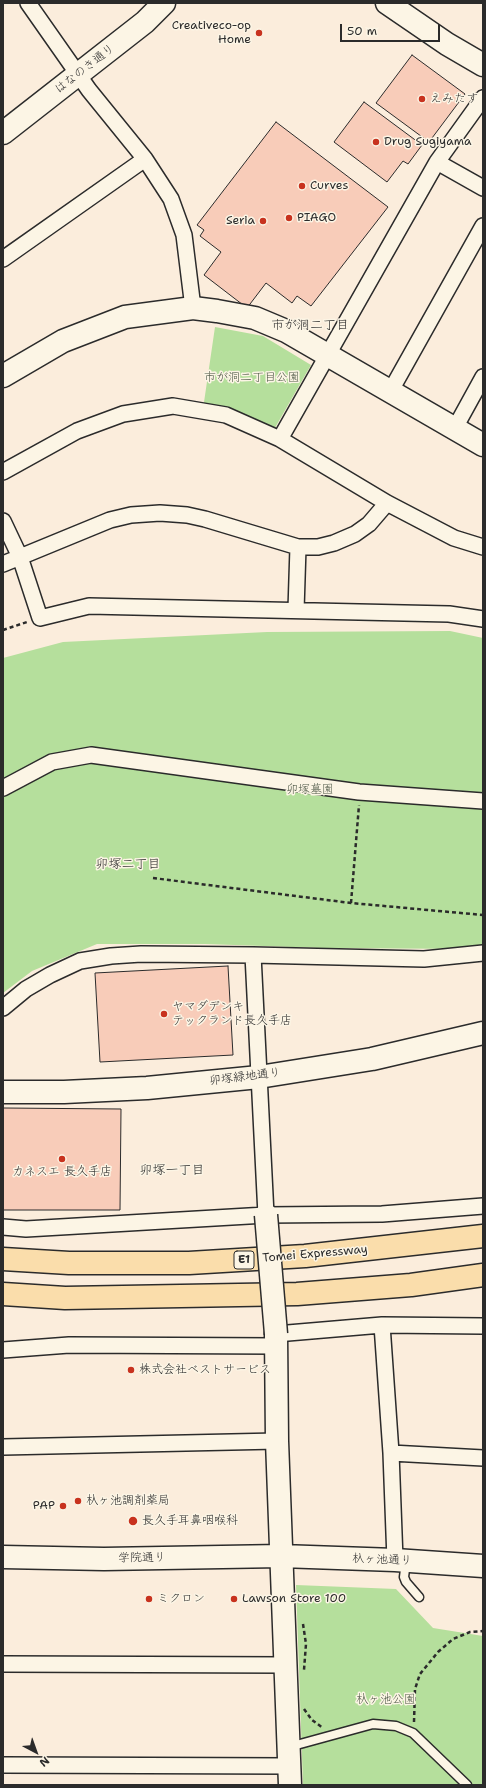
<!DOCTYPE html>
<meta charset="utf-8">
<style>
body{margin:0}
#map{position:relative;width:486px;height:1788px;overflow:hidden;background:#fbeddc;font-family:"Shantell Sans",sans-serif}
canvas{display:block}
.frame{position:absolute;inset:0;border:4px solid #2b2b2b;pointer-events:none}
.north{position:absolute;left:16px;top:1732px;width:40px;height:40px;-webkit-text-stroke:3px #fcf5e5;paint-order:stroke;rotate:139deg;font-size:11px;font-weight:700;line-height:16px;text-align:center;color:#2b2b2b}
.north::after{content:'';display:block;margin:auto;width:14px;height:18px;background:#2b2b2b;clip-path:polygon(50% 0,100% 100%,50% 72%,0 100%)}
.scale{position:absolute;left:340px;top:24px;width:100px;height:18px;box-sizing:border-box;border:2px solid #2b2b2b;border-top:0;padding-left:5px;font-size:12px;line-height:14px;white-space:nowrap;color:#2b2b2b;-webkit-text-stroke:3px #fcf5e5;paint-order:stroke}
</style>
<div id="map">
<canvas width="486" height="1788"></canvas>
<div class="frame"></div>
<div class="north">N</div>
<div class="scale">50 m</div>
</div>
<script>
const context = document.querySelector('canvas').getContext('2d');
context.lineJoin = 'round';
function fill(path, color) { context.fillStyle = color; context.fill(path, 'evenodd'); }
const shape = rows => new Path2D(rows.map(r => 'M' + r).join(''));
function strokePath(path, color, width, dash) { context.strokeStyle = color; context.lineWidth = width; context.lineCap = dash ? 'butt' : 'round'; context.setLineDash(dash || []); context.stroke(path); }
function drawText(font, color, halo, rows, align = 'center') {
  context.font = font + ' "Shantell Sans","Klee One",sans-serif'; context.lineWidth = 3; context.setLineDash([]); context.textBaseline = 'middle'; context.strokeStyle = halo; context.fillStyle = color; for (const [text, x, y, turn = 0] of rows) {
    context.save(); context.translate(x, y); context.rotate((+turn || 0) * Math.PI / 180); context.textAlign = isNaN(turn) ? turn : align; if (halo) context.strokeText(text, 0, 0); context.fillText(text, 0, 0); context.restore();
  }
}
const green = shape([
 [215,327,263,336,311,365,272,433,203,409],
 [450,631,483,638,483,945,474,949,322,948,205,944,97,944,32,971,3,993,3,658,63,642,267,632],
 [296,1585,396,1589,433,1628,483,1636,483,1785,303,1785]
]);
const building = shape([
 [412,55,465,94,429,142,376,103,412,55],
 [364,102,422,145,408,164,403,161,387,182,334,142,364,102],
 [276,122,388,207,311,306,297,296,292,303,266,283,247,308,204,275,221,252,200,236,204,230,197,225,276,122],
 [228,966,233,1055,100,1062,95,973,228,966],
 [3,1108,121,1109,120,1210,3,1210,3,1108]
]);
const path = shape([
 [3,630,27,622],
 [153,878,351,903,483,915],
 [351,903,359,805],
 [303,1624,306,1644,304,1670],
 [304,1709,312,1720,323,1728],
 [414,1722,415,1689,420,1674,438,1652,453,1639,470,1632,483,1631]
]);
const lane = shape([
 [406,1562,404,1577,406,1582,419,1597],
 [289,1747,373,1724,396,1726,413,1733,467,1785]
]);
const street = shape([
 [28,3,89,90,145,159,171,199,184,235,193,308],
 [437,162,483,188],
 [3,259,145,159],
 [390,392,483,226],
 [455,428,483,377],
 [280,439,437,162,483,98],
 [3,472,77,431,123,414,173,406,226,415,280,439,387,503,454,538,483,547],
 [3,521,20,557,40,618,89,606,449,614,483,619],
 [3,564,110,520,131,515,160,513,187,515,205,519,298,547,318,547,334,543,355,534,369,524,387,503],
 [296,610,298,547],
 [3,788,52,762,91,755,359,792,483,801],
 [253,955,266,1215],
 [3,1008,26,989,50,975,80,961,111,956,141,954,253,955,424,959,483,953],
 [3,1227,26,1229,266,1215,382,1214,483,1206],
 [382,1325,391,1453,395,1560],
 [276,1334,382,1325,483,1326],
 [3,1350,69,1345,276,1346],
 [3,1447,277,1441],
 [391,1453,483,1458],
 [3,1664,285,1665],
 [3,1765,289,1766]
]);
const secondary = shape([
 [387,3,447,44,483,65],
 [3,133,145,22,164,3],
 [3,376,63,341,125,317,193,308,217,311,255,318,286,331,483,445],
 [3,1092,64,1092,147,1088,259,1077,372,1059,483,1033],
 [276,1334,277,1441,290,1785],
 [3,1557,104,1559,281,1556,395,1560,483,1566]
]);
const highway = shape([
 [3,1259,69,1263,189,1263,305,1256,483,1236],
 [3,1294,65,1298,297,1294,411,1285,483,1275]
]);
const secondaryBridge = shape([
 [266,1215,276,1334]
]);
const markers = [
 [259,33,4,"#c8321e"],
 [422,99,4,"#c8321e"],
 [376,142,4,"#c8321e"],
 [302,186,4,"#c8321e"],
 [289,218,4,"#c8321e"],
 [263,221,4,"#c8321e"],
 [164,1014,4,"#c8321e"],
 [62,1159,4,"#c8321e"],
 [131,1370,4,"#c8321e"],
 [78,1501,4,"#c8321e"],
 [63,1506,4,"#c8321e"],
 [133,1521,5,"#c8321e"],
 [149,1599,4,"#c8321e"],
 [234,1599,4,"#c8321e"]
];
const shields = [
 [244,1260,20]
];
const shieldNames = [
 ["E1",244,1260]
];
const poiNames = [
 ["Creativeco-op",251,26,"right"],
 ["Home",251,40,"right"],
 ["えみたす",430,99],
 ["Drug Sugiyama",384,142],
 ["Curves",310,186],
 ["PIAGO",297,218],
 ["Seria",255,221,"right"],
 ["ヤマダデンキ",172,1007],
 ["テックランド長久手店",172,1021],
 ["カネスエ 長久手店",62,1172,"center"],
 ["株式会社ベストサービス",139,1370],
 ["杁ヶ池調剤薬局",86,1501],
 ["PAP",55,1506,"right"],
 ["長久手耳鼻咽喉科",142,1521],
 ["ミクロン",157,1599],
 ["Lawson Store 100",242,1599]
];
const streetNames = [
 ["はなのき通り",85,69,-38],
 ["卯塚緑地通り",245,1077,-7],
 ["Tomei Expressway",315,1254,-5],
 ["学院通り",142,1558,-1],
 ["杁ヶ池通り",382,1560,2]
];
const parkNames = [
 ["市が洞二丁目公園",252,378],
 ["卯塚墓園",310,790],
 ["杁ヶ池公園",386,1700]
];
const neighbourhoodNames = [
 ["市が洞二丁目",310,326],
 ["卯塚二丁目",128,865],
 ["卯塚一丁目",172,1171]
];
fill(green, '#b5df9c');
fill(building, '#f8ccb9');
strokePath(building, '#2b2b2b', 1);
strokePath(lane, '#2b2b2b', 11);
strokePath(street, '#2b2b2b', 18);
strokePath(secondary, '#2b2b2b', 25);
strokePath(highway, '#2b2b2b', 25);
strokePath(path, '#2b2b2b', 2.5, [4, 3]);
strokePath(lane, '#fcf5e5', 8);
strokePath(street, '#fcf5e5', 15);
strokePath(secondary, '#fcf5e5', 22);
strokePath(highway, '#faddab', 22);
strokePath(secondaryBridge, '#2b2b2b', 25, []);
strokePath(secondaryBridge, '#fcf5e5', 22);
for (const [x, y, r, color] of markers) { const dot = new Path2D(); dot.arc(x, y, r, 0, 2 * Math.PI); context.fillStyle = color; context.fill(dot); strokePath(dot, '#fcf5e5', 1.5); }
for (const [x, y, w] of shields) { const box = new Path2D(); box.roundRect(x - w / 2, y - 9, w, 18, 3); context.fillStyle = '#fcf5e5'; context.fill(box); strokePath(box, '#2b2b2b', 1); }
drawText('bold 11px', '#2b2b2b', null, shieldNames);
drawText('12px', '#2b2b2b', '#fcf5e5', poiNames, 'left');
drawText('12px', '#2b2b2b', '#fcf5e5', streetNames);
drawText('12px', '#4e5847', '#fcf5e5', parkNames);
drawText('13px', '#2b2b2b', '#fcf5e5', neighbourhoodNames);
</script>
